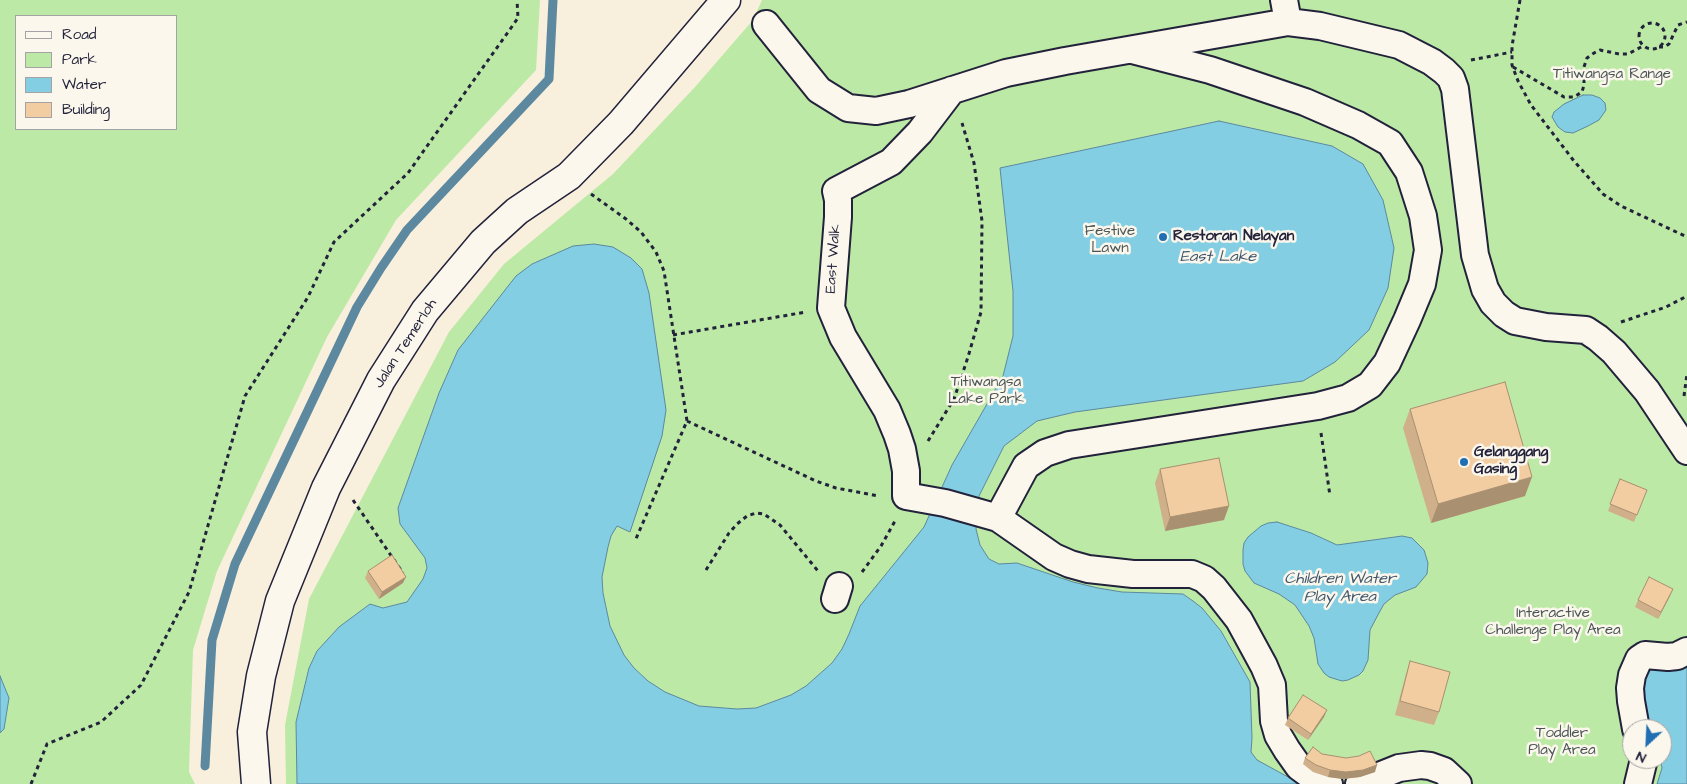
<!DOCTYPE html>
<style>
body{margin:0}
#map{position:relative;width:1687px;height:784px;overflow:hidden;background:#f9efdd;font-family:"Architects Daughter",sans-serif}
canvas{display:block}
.legend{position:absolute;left:15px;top:15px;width:162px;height:115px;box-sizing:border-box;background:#fbf7ec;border:1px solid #a4a2a5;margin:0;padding:6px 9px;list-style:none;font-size:15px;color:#22223b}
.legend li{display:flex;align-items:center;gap:10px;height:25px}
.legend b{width:25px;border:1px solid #a4a2a5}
.north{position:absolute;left:1622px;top:719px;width:50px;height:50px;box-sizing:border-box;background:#fbf7ec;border:1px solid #a4a2a5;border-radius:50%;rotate:205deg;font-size:14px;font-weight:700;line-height:20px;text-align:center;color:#22223b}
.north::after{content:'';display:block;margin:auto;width:18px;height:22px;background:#1f6fb2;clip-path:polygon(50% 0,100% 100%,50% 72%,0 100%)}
</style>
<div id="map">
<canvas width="1687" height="784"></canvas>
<ul class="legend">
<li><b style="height:6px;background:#fbf7ec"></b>Road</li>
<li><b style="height:14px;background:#bde9a6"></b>Park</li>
<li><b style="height:14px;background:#83cee2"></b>Water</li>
<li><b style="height:14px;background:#f2cda2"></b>Building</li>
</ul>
<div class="north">N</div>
</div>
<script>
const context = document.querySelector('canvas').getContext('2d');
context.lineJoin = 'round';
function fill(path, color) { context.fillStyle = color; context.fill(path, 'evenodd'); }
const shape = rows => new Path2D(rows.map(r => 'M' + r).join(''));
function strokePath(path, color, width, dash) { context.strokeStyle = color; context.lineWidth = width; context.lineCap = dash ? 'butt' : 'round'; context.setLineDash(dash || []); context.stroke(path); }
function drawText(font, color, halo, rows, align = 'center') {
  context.font = font + ' "Architects Daughter",sans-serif'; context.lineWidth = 5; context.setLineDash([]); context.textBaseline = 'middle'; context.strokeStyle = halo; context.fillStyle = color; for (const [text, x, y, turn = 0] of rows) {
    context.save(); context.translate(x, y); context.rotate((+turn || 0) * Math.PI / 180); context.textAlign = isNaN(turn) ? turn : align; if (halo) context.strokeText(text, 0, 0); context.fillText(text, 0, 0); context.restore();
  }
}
const green = shape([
 [0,0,540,0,536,70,396,220,327,337,217,571,193,650,189,772,195,784,0,784],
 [16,16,176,16,176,129,16,129],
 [762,0,1687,0,1687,784,286,784,285,725,309,599,449,332,504,264,613,174,695,87,753,20],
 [1632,729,1662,729,1662,759,1632,759]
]);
const water = shape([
 [1583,95,1592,95,1600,98,1605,103,1606,110,1599,120,1588,126,1573,133,1565,132,1558,127,1552,117,1554,112,1564,104,1583,95],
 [1219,121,1332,146,1363,164,1383,200,1394,248,1388,288,1369,330,1335,362,1303,381,1075,412,1037,421,1004,446,979,496,976,529,980,545,989,559,999,564,1017,563,1073,582,1098,588,1122,592,1183,594,1193,601,1202,608,1221,631,1250,682,1252,738,1251,752,1257,760,1301,784,297,784,296,722,309,668,317,651,339,627,370,604,383,608,407,602,423,579,427,568,425,558,400,524,398,508,439,393,458,350,516,276,532,264,573,246,594,244,613,247,631,258,642,269,649,293,666,410,662,436,630,532,617,526,611,536,608,547,602,577,603,593,610,626,624,655,634,668,648,681,665,692,699,706,737,709,756,708,791,695,806,686,832,663,842,649,849,634,860,606,924,527,952,465,1003,376,1013,336,1013,291,1000,168,1219,121],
 [1277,522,1311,533,1337,545,1402,536,1412,538,1424,550,1428,563,1427,574,1416,587,1395,595,1384,604,1380,611,1370,630,1368,660,1363,671,1359,675,1348,680,1342,681,1329,677,1324,673,1318,664,1314,638,1309,626,1295,605,1279,594,1254,583,1245,571,1243,564,1243,550,1244,543,1248,537,1261,526,1268,523,1277,522],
 [1649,664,1676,671,1687,666,1687,784,1657,784,1662,768,1660,759,1662,759,1662,729,1647,729,1641,683,1649,664],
 [0,676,9,698,4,729,0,733,0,676]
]);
const stream = shape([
 [205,766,212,640,235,564,357,307,381,268,407,230,549,79,553,0]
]);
const path = shape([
 [1520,0,1512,46,1512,65,1518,81,1531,105,1574,161,1603,194,1621,206,1687,237],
 '1639 36a13 13 0 1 1 26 0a13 13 0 1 1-26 0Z',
 [1659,47,1664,47,1669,44,1678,25,1687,22],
 [1471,60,1512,52],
 [1513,67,1564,97,1574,97,1582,92,1584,85,1584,67,1587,58,1594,53,1600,50,1619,54,1628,54,1643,46],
 [591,194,626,219,641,232,656,252,664,271,687,421,635,541],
 [1621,322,1666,307,1687,296],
 [673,335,806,312],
 [1684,396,1687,374],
 [687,421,816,481,836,488,878,496],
 [1321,433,1330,496],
 [928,441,954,399,968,357,981,312,982,221,974,163,962,123],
 [353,500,403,573],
 [706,570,729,533,737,524,747,516,756,513,764,514,780,525,818,571],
 [862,572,881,546,895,521],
 [31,784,47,744,101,722,141,685,189,592,245,396,308,297,334,242,408,173,518,18,517,0]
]);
const street = shape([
 [1284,0,1288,22,1320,26,1399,45,1432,62,1444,71,1451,78,1455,89,1475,255,1485,289,1493,303,1504,314,1515,321,1546,327,1586,330,1598,338,1614,352,1647,391,1687,451],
 [766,24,819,90,848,108,876,111,909,104,1006,73,1065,61,1288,22],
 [952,90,920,132,891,162,836,191,838,200,838,217,831,308,843,337,887,410,897,434,902,449,906,471,906,496,945,503,998,518,1054,557,1070,564,1088,569,1133,574,1192,574,1204,579,1214,588,1239,620,1264,666,1272,685,1274,721,1278,735,1287,750,1299,767,1314,778,1329,784],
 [998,518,1026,466,1045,453,1069,445,1318,406,1348,398,1370,385,1387,363,1407,320,1422,284,1428,250,1423,216,1409,172,1390,143,1358,125,1305,102,1210,70,1132,50],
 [835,599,839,586],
 [1636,729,1631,701,1630,688,1632,675,1639,659,1645,655,1668,657,1677,656,1687,651],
 [1359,784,1399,768,1421,765,1430,766,1444,771,1458,784],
 [1638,784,1644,759]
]);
const secondary = shape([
 [256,784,252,732,261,676,280,601,326,488,381,380,425,311,483,242,517,211,569,176,621,123,726,0]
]);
const wall = shape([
 [1410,409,1525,496,1431,523,1403,428],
 [1160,469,1224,520,1165,531,1155,483],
 [1620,479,1647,490,1634,522,1608,511],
 [368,571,403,583,379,599,365,578],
 [1670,596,1658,619,1635,607,1638,600],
 [1410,661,1439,712,1434,725,1395,715,1406,674],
 [1324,717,1308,740,1285,725,1288,718],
 [1322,754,1375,772,1360,777,1343,779,1328,777,1313,772,1303,764,1305,758]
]);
const shadedWall = shape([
 [1532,477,1525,496,1431,523,1438,504],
 [1229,506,1224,520,1165,531,1170,517],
 [406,577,403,583,379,599,382,592],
 [1673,589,1670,596,1658,619,1661,612],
 [1327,710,1324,717,1308,740,1311,734],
 [1377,765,1375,772,1360,777,1343,779,1328,777,1330,770]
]);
const building = shape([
 [1505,382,1532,477,1438,504,1410,409,1505,382],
 [1219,458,1229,506,1170,517,1160,469,1219,458],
 [1620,479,1647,490,1637,515,1610,504,1620,479],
 [392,555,406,577,382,592,368,571,392,555],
 [1649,577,1673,589,1661,612,1638,600,1649,577],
 [1410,661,1450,672,1439,712,1400,701,1410,661],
 [1303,695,1327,710,1311,734,1288,718,1303,695],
 [1313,747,1322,754,1346,758,1359,756,1370,751,1377,765,1363,770,1346,772,1330,770,1316,765,1305,758,1313,747]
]);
const markers = [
 [1163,237,5,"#1f6fb2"],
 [1464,462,5,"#1f6fb2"]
];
const parkNames = [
 ["Titiwangsa Range",1612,75],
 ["Festive",1110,232],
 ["Lawn",1110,249],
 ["Titiwangsa",986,383],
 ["Lake Park",986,400],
 ["Interactive",1553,614],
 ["Challenge Play Area",1553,631],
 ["Toddler",1562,734],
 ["Play Area",1562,751]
];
const poiNames = [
 ["Restoran Nelayan",1173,237],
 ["Gelanggang",1474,453],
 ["Gasing",1474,470]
];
const streetNames = [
 ["East Walk",834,259,-86],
 ["Jalan Temerloh",406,344,-57]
];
const waterNames = [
 ["East Lake",1218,258],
 ["Children Water",1340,580],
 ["Play Area",1340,598]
];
fill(green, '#bde9a6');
fill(water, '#83cee2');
strokePath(water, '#5c899f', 1);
strokePath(stream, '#5c899f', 9);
strokePath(street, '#22223b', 30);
strokePath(secondary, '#22223b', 31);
strokePath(path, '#22223b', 3, [4, 4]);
strokePath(street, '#fbf7ec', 26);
strokePath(secondary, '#fbf7ec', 28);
fill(wall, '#d0b08b');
fill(shadedWall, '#a99071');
fill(building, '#f2cda2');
strokePath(building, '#a99071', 1);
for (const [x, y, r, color] of markers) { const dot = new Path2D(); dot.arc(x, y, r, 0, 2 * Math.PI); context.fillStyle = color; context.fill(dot); strokePath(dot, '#fbf7ec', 2); }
drawText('15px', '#495456', '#fbf7ec', parkNames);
drawText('bold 15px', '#22223b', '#fbf7ec', poiNames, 'left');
drawText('15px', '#22223b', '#fbf7ec', streetNames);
drawText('italic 16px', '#3f566d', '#fbf7ec', waterNames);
</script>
